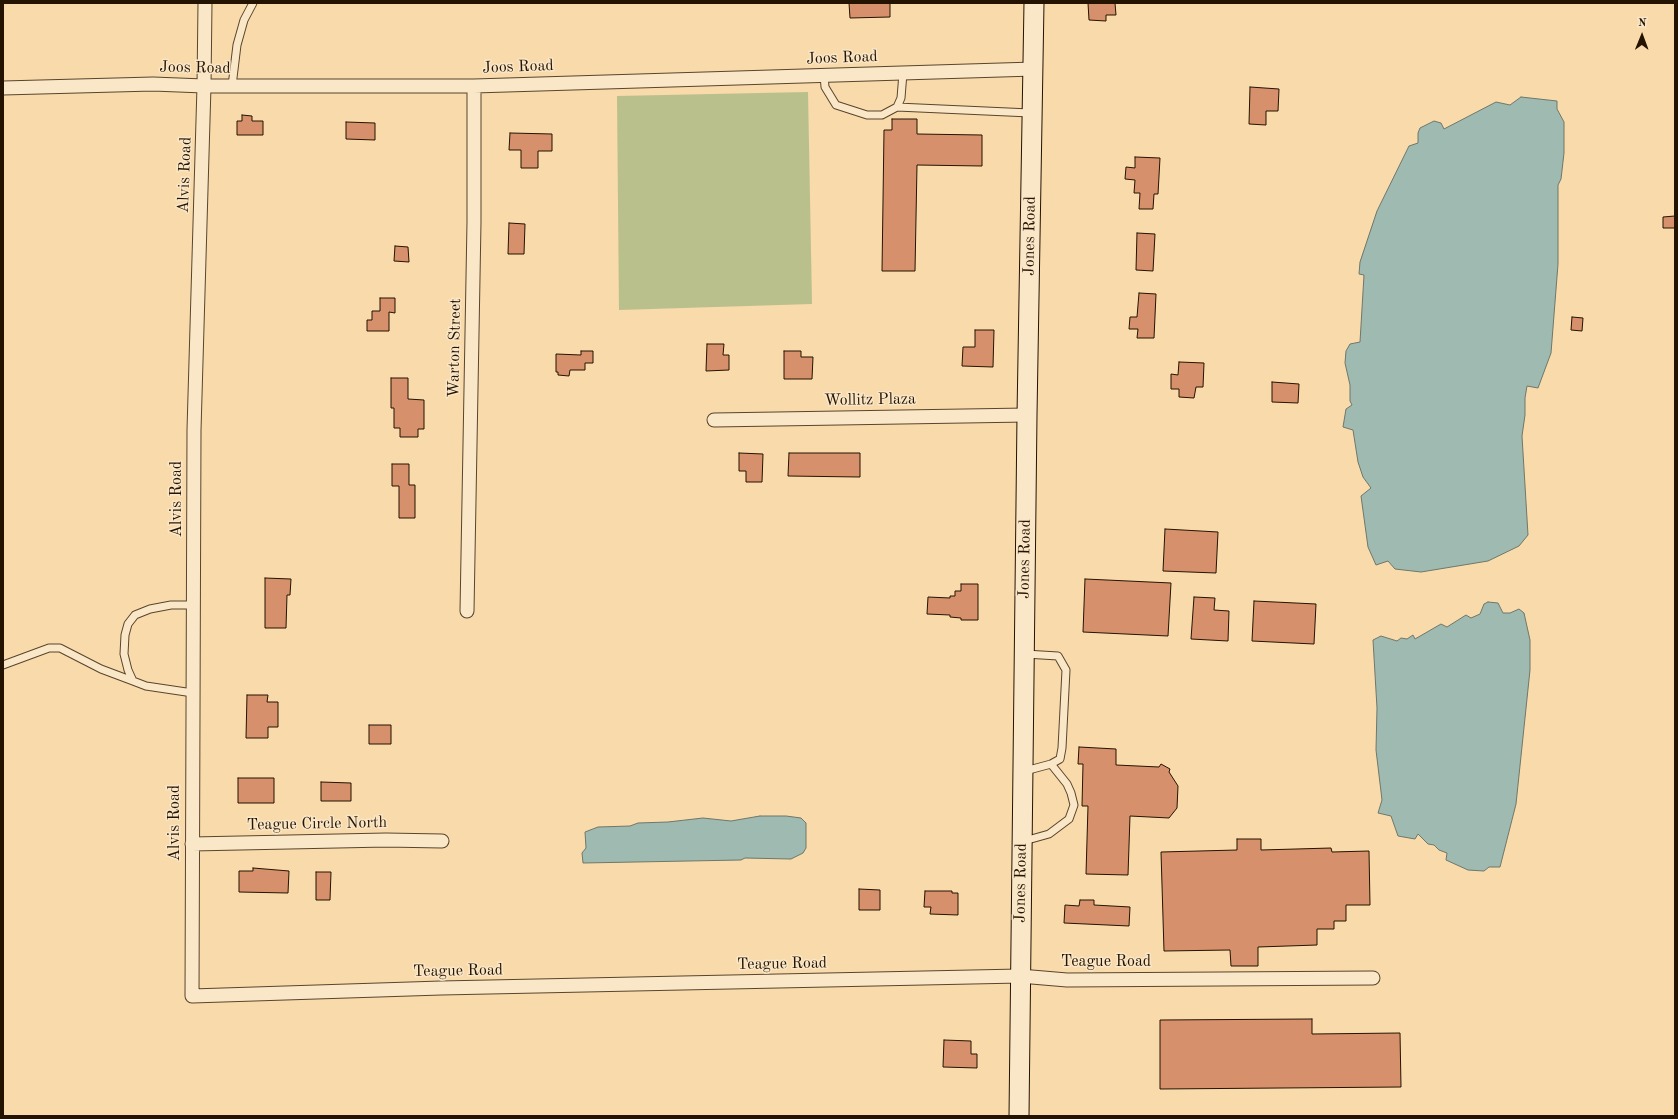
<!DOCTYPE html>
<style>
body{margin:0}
#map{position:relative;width:1678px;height:1119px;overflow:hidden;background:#f8daab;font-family:"Old Standard TT",serif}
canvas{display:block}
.frame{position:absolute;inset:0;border:4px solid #241301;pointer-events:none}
.north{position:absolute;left:1622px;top:16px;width:40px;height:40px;-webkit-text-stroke:3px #fae7c8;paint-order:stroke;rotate:1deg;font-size:11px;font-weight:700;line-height:16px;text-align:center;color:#241301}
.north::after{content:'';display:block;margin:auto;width:14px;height:18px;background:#241301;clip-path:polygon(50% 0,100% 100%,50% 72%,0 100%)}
</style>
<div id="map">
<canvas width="1678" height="1119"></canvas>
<div class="frame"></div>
<div class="north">N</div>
</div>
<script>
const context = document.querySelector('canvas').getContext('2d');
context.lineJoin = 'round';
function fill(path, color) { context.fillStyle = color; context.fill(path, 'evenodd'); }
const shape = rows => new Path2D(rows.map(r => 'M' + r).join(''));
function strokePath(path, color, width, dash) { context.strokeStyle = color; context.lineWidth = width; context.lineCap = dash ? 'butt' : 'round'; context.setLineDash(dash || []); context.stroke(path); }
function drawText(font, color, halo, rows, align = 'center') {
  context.font = font + ' "Old Standard TT",serif'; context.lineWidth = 3; context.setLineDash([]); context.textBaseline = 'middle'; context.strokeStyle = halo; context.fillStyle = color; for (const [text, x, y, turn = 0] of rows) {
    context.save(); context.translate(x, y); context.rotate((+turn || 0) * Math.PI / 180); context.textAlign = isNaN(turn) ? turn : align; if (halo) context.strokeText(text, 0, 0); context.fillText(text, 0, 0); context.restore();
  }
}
const green = shape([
 [808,92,812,304,619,310,617,96]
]);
const water = shape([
 [1521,97,1557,101,1557,109,1564,122,1564,153,1561,179,1558,185,1558,264,1551,353,1538,388,1527,386,1525,398,1525,415,1522,436,1528,535,1519,546,1488,561,1421,572,1395,569,1388,561,1376,565,1368,547,1361,496,1371,488,1363,477,1358,462,1353,430,1343,427,1346,409,1352,405,1350,401,1350,385,1345,363,1346,351,1350,344,1360,342,1364,275,1359,274,1360,262,1377,211,1409,146,1418,143,1418,133,1420,128,1434,121,1441,123,1444,129,1496,102,1510,105,1521,97],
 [1488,602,1498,603,1503,613,1510,613,1519,609,1524,613,1530,640,1530,670,1516,804,1500,867,1489,867,1484,871,1468,870,1446,860,1447,853,1439,850,1434,845,1428,844,1418,834,1415,839,1398,836,1391,816,1378,813,1382,800,1376,750,1377,708,1373,640,1381,636,1397,641,1401,638,1407,639,1413,635,1415,639,1441,624,1447,627,1466,615,1471,618,1480,614,1484,604,1488,602],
 [760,816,786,816,801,818,806,823,806,848,803,853,791,859,745,858,741,860,583,863,582,853,586,848,585,832,598,827,630,826,638,823,668,822,703,818,731,821,760,816]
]);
const building = shape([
 [849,3,890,3,890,17,850,18,849,3],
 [1088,3,1115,3,1116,15,1106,15,1106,21,1089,20,1088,3],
 [1250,87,1279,89,1278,111,1266,111,1266,125,1249,124,1250,87],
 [242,115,252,116,252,121,263,121,263,135,237,135,237,121,242,121,242,115],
 [892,119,917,119,917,134,982,135,982,166,917,165,915,271,882,271,884,130,892,130,892,119],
 [346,122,375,123,375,140,346,139,346,122],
 [510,133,552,134,552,151,538,151,538,168,521,168,521,150,509,150,510,133],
 [1135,157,1160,158,1158,194,1154,194,1153,209,1139,209,1140,193,1134,193,1135,180,1125,179,1126,167,1135,168,1135,157],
 [1675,216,1675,228,1663,228,1663,217,1675,216],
 [509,223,525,224,524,254,508,254,509,223],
 [1137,233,1155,234,1153,271,1136,270,1137,233],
 [395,246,408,247,409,262,394,261,395,246],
 [1139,293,1156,294,1154,338,1137,338,1138,329,1129,329,1130,317,1137,317,1139,293],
 [380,298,395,298,395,313,389,312,389,331,367,331,367,320,372,320,372,311,380,311,380,298],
 [1572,317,1583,318,1582,331,1571,330,1572,317],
 [975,330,994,330,993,367,962,366,963,347,975,347,975,330],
 [707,344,724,344,723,355,729,355,729,370,706,371,707,344],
 [581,351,593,351,593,363,585,363,585,370,570,370,569,376,558,375,558,372,556,372,556,354,581,355,581,351],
 [784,351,801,351,801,357,813,357,812,379,784,379,784,351],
 [1179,362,1204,363,1203,387,1196,387,1194,398,1179,397,1179,389,1171,389,1171,374,1178,375,1179,362],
 [391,378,408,378,408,399,424,400,424,429,418,429,418,437,400,437,400,428,394,428,394,408,391,408,391,378],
 [1272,382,1299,384,1298,403,1272,402,1272,382],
 [739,453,763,454,762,482,746,482,746,471,739,471,739,453],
 [789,453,860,453,860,477,788,476,789,453],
 [392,464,409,464,409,485,415,485,415,518,399,518,399,486,392,486,392,464],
 [1165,529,1218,532,1216,573,1163,571,1165,529],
 [265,578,291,579,290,595,287,595,286,628,265,628,265,578],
 [1085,579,1171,583,1168,636,1083,632,1085,579],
 [961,584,978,584,978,620,961,620,961,618,950,617,950,615,927,614,928,597,950,598,950,596,955,596,955,591,961,591,961,584],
 [1194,597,1215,598,1214,610,1229,611,1228,641,1191,639,1194,597],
 [1254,601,1316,604,1314,644,1252,641,1254,601],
 [247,695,268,695,267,702,278,702,278,727,268,727,268,738,246,738,247,695],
 [369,725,391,725,391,744,369,744,369,725],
 [1079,747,1116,749,1116,765,1159,767,1161,764,1170,769,1169,772,1178,786,1177,808,1169,818,1130,816,1128,875,1086,874,1088,806,1082,806,1083,764,1078,764,1079,747],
 [238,778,274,778,274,803,238,803,238,778],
 [321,782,351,783,351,801,321,801,321,782],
 [1237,839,1261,839,1261,850,1331,848,1332,852,1369,851,1370,905,1346,905,1346,921,1334,921,1334,929,1317,929,1317,945,1258,947,1258,966,1231,966,1230,950,1164,951,1161,852,1237,850,1237,839],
 [253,868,289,871,288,893,239,892,239,871,253,871,253,868],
 [316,872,331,872,330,900,316,900,316,872],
 [859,889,880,890,880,910,859,910,859,889],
 [925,891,952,891,952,893,958,893,958,915,930,914,931,907,924,907,925,891],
 [1080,900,1094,900,1094,905,1130,907,1129,926,1064,923,1065,905,1079,906,1080,900],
 [1312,1019,1312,1034,1400,1033,1401,1087,1160,1089,1160,1020,1312,1019],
 [944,1040,971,1041,971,1054,977,1054,977,1068,943,1067,944,1040]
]);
const lane = shape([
 [824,75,825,87,836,105,867,115,882,115,897,107,901,98,903,73],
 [232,86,237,45,244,20,253,3],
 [897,107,1030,113],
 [3,665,49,648,60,648,101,669,133,681],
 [193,693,146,686,133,681,128,670,124,654,125,635,128,624,135,615,150,609,171,605,193,605],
 [1025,771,1051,764,1060,759,1062,748,1066,670,1058,656,1025,654],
 [1024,841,1049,834,1069,819,1074,805,1071,793,1067,784,1051,764]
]);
const street = shape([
 [205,3,204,86,194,430,192,996,441,988,1020,976,1067,980,1373,978],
 [3,88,153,84,204,86,474,86,1034,69],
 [714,420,1027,415],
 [467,611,474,222,474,86],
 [192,844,386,840,442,841]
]);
const secondary = shape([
 [1019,1116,1027,415,1034,3]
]);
const streetNames = [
 ["Joos Road",842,58,-2],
 ["Joos Road",518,67,-2],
 ["Joos Road",195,68,1],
 ["Alvis Road",185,175,-88],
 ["Jones Road",1030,236,-89],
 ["Warton Street",455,348,-89],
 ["Wollitz Plaza",870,400,-1],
 ["Alvis Road",177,499,-90],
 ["Jones Road",1025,559,-89],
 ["Alvis Road",175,823,-90],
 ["Teague Circle North",317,824,-1],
 ["Jones Road",1021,883,-89],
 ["Teague Road",1106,962],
 ["Teague Road",782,964,-1],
 ["Teague Road",458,971,-1]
];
fill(green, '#b9c08c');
fill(water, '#9fbab0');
strokePath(water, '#6e776a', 1);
fill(building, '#d6906c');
strokePath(building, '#241301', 1);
strokePath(lane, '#59452c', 9);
strokePath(street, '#59452c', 15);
strokePath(secondary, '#241301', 21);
strokePath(lane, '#fae7c8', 7);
strokePath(street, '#fae7c8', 13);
strokePath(secondary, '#fae7c8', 19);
drawText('16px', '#241301', '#fae7c8', streetNames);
</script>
